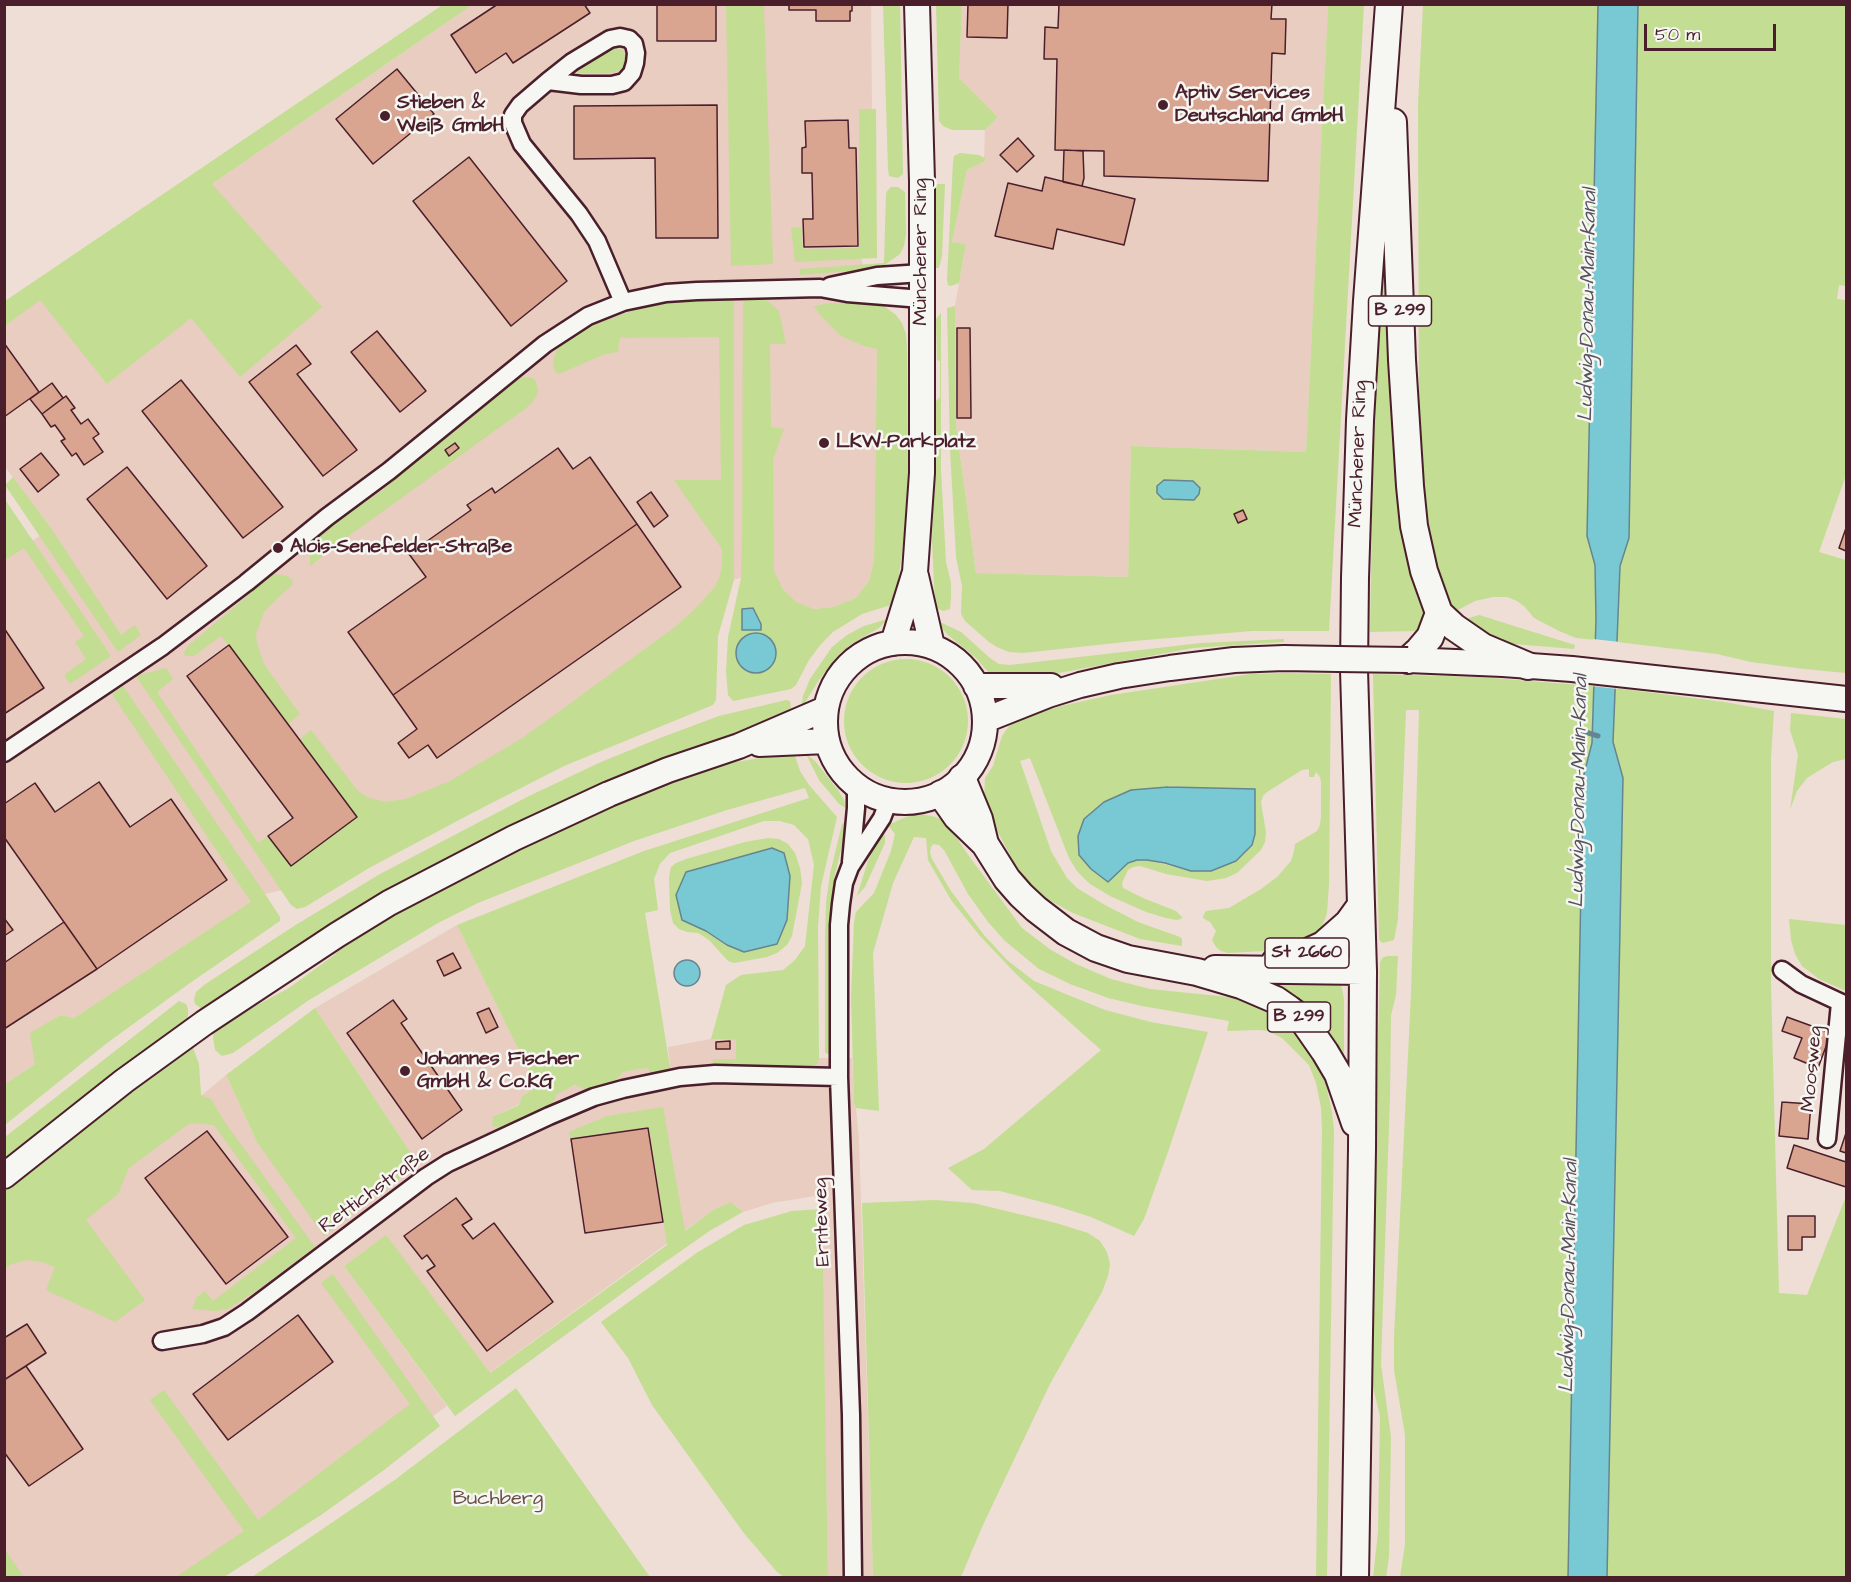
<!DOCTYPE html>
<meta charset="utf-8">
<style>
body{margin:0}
#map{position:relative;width:1851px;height:1582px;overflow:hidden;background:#eeded5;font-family:"Architects Daughter",sans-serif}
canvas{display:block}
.frame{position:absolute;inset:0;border:6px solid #4a1f2b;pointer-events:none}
.scale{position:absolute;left:1644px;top:24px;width:132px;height:27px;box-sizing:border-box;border:3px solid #4a1f2b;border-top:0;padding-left:8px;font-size:18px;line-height:21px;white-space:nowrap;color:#4a1f2b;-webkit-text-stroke:4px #f6f6f2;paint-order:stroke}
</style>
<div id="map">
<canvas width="1851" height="1582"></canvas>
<div class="frame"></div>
<div class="scale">50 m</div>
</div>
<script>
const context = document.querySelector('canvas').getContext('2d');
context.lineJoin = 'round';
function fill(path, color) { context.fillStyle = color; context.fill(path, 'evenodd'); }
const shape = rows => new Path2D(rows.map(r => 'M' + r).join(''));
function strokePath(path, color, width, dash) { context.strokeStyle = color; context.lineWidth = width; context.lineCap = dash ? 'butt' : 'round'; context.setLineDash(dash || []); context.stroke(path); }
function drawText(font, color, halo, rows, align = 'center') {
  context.font = font + ' "Architects Daughter",sans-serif'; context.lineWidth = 5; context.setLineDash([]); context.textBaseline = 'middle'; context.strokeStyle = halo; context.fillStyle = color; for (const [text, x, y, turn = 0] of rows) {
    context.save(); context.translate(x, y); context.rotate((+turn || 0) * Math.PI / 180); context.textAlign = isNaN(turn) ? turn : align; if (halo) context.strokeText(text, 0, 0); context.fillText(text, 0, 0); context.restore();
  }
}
const built = shape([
 [472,5,871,5,872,109,859,109,859,248,873,311,877,349,874,561,869,581,856,598,833,607,814,609,796,603,782,588,741,578,728,581,663,694,282,890,265,894,74,1018,61,1015,35,1064,5,1084,5,560,51,528,5,467,4,326,39,300,212,184],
 [962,5,1328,5,1306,452,1131,446,1128,577,976,573,956,425,955,306,966,244,952,242,967,170,984,161,985,130,998,117,959,78],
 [457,925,537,1087,522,1096,519,1104,494,1117,576,1085,587,1089,615,1082,623,1072,647,1068,653,1076,671,1073,668,1047,711,1039,736,1040,736,1060,818,1063,819,1058,852,1058,854,1103,856,1108,859,1140,873,1577,828,1577,821,1195,772,1203,743,1212,731,1202,713,1210,481,1379,380,1240,344,1266,447,1406,256,1542,202,1577,5,1578,5,1260,226,1075,257,1142,418,1164,315,1008]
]);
const green = shape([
 [444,4,472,5,212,184,322,307,240,377,191,318,107,384,40,300,5,326,5,301],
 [726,5,764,5,773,264,731,266],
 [883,5,900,5,903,174,898,178,889,176,888,169],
 [936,5,962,5,959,78,998,117,985,130,952,130,943,126,939,121],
 [1328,5,1364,5,1329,631,1252,631,1134,641,1023,653,1009,652,997,647,989,642,965,621,961,614,962,586,956,557,950,449,947,308,955,306,956,425,976,573,1128,577,1131,446,1306,452],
 [1423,5,1598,5,1587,536,1595,565,1596,640,1576,638,1559,631,1534,618,1525,607,1517,601,1507,597,1493,597,1475,601,1456,611,1444,595,1436,568,1426,519,1419,404,1418,105],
 [1638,5,1846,5,1846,286,1839,285,1837,299,1846,300,1846,475,1819,552,1846,560,1846,673,1804,669,1751,662,1717,654,1617,642,1620,566,1629,538],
 [611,47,623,50,627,62,624,67,618,71,609,73,578,73,577,67],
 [859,109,876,109,877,258,795,262,791,228,801,227,803,249,859,248],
 [960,153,979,155,985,158,985,161,967,170,952,242,966,244,959,283,951,286,948,285,947,280,953,162,954,156],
 [935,184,945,184,942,256,939,268,936,268],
 [891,187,898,187,905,192,906,234,904,246,900,254,883,266,874,269,800,275,800,269,884,263,886,195,887,191],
 [1380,266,1387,266,1425,613,1425,623,1420,630,1415,631,1370,632,1373,447],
 [734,298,734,580,718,636,716,700,713,705,564,766,476,811,369,868,305,907,297,909,291,905,136,676,166,668,173,679,157,692,258,843,268,836,291,866,357,817,299,740,311,730,357,790,367,797,385,802,406,799,450,781,524,737,675,627,695,609,714,588,720,576,722,565,722,549,674,480,721,480,719,337,620,338,618,352,605,354,559,374,555,372,553,362,557,349,565,341,581,331,604,321,641,308,686,299],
 [750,298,766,300,779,311,786,344,770,344,771,427,784,429,773,459,774,571,782,588,796,602,814,609,833,607,856,598,869,581,874,561,877,349,864,346,841,336,821,316,814,306,830,303,871,304,884,306,896,315,902,323,906,334,907,348,908,487,903,544,896,599,891,605,862,614,833,632,821,644,809,660,796,685,791,689,733,701,728,695,726,672,728,637,741,578,742,542,743,306,744,301],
 [941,313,941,470,946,562,951,583,951,598,950,609,943,611,935,607,932,540,936,401,940,397,940,361,937,360,936,319],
 [524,377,533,378,536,381,538,392,535,399,525,409,339,543,310,566,310,548,312,540,320,532,383,490,413,459,448,437,479,412,500,390,514,380],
 [13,477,51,528,121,635,135,625,141,635,118,652,5,485],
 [4,498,111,656,70,684,64,675,86,659,75,642,84,636,24,548,5,560],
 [274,574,287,576,292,580,293,584,282,594,264,612,256,634,257,643,264,664,300,714,288,724,221,636,194,656,185,656,184,653,189,645,249,595,246,589,265,577],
 [1479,615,1575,645,1574,649,1502,643,1502,638,1483,634,1467,623,1469,618],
 [888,619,879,628,853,643,839,654,819,680,801,709,803,696,810,679,832,647,847,635,864,626],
 [938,623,942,623,961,632,990,658,999,664,1010,665,1201,643,1284,639,1284,642,1193,648,1032,678,997,678,989,673,976,658,948,635],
 '844 721a62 62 0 1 1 124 0a62 62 0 1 1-124 0Z',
 [1284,673,1331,674,1329,884,1327,913,1322,927,1314,937,1265,951,1228,953,1221,951,1216,947,1212,940,1216,931,1210,922,1203,918,1203,916,1206,911,1229,908,1261,889,1277,877,1291,861,1294,851,1295,844,1317,831,1320,825,1321,817,1321,782,1320,777,1316,772,1314,777,1309,777,1309,769,1302,770,1267,792,1263,796,1261,802,1266,833,1265,842,1261,850,1237,873,1226,878,1207,881,1166,874,1140,866,1133,867,1128,870,1122,883,1123,888,1143,898,1176,911,1182,917,1181,919,1176,920,1166,918,1146,912,1110,896,1090,884,1077,871,1069,858,1030,758,1020,761,1051,851,1067,878,1077,888,1105,905,1138,922,1180,937,1182,939,1182,946,1140,939,1073,913,1047,899,1028,881,1014,863,987,811,984,800,985,778,993,766,1002,736,1009,726,1026,716,1061,706,1111,695,1251,674],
 [1255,790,1255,834,1252,845,1236,861,1191,871,1147,860,1137,860,1128,863],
 [1373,674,1478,677,1594,686,1592,743,1583,778,1568,1577,1400,1577,1405,1544,1405,1435,1394,1370,1394,1337,1411,994,1419,710,1406,710,1398,919,1394,940,1383,943,1380,941,1379,938],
 [123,686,265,894,280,917,280,921,190,983,107,1043,5,1125,5,1084,35,1064,30,1033,61,1015,74,1018,251,902,112,694],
 [1615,688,1724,702,1774,711,1771,758,1771,984,1779,1293,1807,1295,1846,1196,1846,1577,1607,1578,1623,778,1613,742],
 [786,700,790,701,791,706,788,714,751,729,674,755,605,783,542,811,466,848,379,895,282,955,206,1007,202,1009,195,1004,194,999,196,992,204,985,294,926,380,874,529,796,601,762,660,738,719,716],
 [1791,713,1846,719,1846,759,1833,762,1807,778,1797,791,1790,810,1798,755,1790,730],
 [794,753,800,771,809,785,837,817,821,886,818,927,819,1058,818,1063,815,1065,718,1066,711,1059,736,1059,736,1040,711,1039,726,985,741,975,783,970,795,960,805,946,814,865,808,839,794,825,780,821,764,821,670,853,660,864,654,879,658,910,645,913,671,1073,653,1076,647,1068,623,1072,615,1082,587,1090,575,1085,557,1094,551,1106,502,1128,492,1126,493,1117,519,1105,522,1096,537,1087,457,925,644,851,809,798,805,788,727,810,634,841,478,903,438,923,309,1000,233,1053,222,1056,215,1050,213,1037,214,1031,218,1026,289,988,333,956,356,935,469,873,609,807,682,777,722,764],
 [806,754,815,761,838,790,844,800,846,808,839,804,819,780],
 [919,814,932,816,941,819,951,829,966,852,1022,928,1051,950,1076,964,1111,979,1150,989,1228,997,1253,1004,1283,1022,1301,1038,1313,1055,1325,1080,1332,1112,1334,1131,1327,1577,1316,1577,1322,1130,1321,1108,1316,1083,1309,1065,1282,1038,1268,1031,1258,1030,1227,1031,1229,1021,1142,1006,1108,998,1070,984,1039,969,1005,941,988,922,968,894,944,850,939,845,933,844,931,847,930,852,932,859,951,891,984,935,1007,960,1034,981,1105,1010,1151,1022,1208,1032,1169,1149,1144,1219,1134,1236,1091,1217,1053,1205,1000,1191,972,1190,948,1168,984,1149,1101,1050,1018,976,980,936,951,900,928,860,926,838,914,837,893,883,873,953,879,1111,856,1108,854,1103,851,997,854,922,856,912,874,893,891,851,895,834,888,825,906,817],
 [848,820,834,879,832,903,831,1048,830,1053,827,1054,825,1052,825,939,826,903,830,874,842,824],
 [881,833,885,836,885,843,865,887,857,896,868,861],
 [768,838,779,839,788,844,795,853,800,868,802,883,792,936,787,945,777,953,767,957,734,963,728,961,709,940,698,933,687,932,679,929,673,923,670,910,669,877,671,867,676,863,686,859,745,842],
 [682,920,777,943,727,945,706,931],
 [1789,919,1846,925,1846,991,1819,979,1802,966,1795,954,1791,940],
 [1387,956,1398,956,1396,995,1391,1015,1390,1096,1381,1364,1391,1437,1389,1557,1386,1577,1373,1578,1378,1532,1380,1416,1372,1383,1370,1355,1380,963,1382,958],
 [1265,981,1337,982,1341,984,1344,999,1344,1057,1340,1057],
 [179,1001,186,1004,188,1009,188,1018,183,1024,5,1161,5,1137],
 [315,1008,418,1164,324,1236,257,1142,226,1075],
 [188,1047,193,1048,199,1064,201,1095,211,1099,224,1121,315,1247,256,1291,228,1309,215,1311,192,1309,197,1297,205,1291,213,1301,296,1238,214,1125,190,1123,129,1168,118,1194,86,1220,145,1300,115,1322,46,1290,55,1267,42,1262,27,1260,12,1264,5,1268,5,1187],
 [663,1107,685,1231,713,1210,731,1202,743,1212,711,1230,658,1267,455,1416,344,1266,386,1235,490,1373,667,1245,649,1127,570,1138,569,1132,607,1116],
 [935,1200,973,1203,1056,1223,1088,1233,1100,1241,1107,1252,1110,1264,1108,1276,1102,1292,1050,1384,982,1527,961,1577,873,1577,862,1203],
 [822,1209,828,1577,784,1577,777,1572,743,1532,652,1405,628,1358,601,1322,698,1252,744,1225,792,1211],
 [333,1274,440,1426,384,1470,321,1515,224,1577,176,1577,244,1531,150,1400,164,1390,258,1520,410,1404,321,1283],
 [516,1388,650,1577,252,1577,396,1479],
 [4,1550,5,1550,24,1577,5,1577]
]);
const water = shape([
 [1638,4,1629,538,1620,566,1613,742,1623,778,1607,1577,1568,1578,1583,778,1592,743,1596,620,1595,565,1587,536,1598,5,1638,4],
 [1164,480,1193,481,1200,488,1199,494,1194,500,1163,499,1157,493,1157,486,1164,480],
 [753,608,761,624,761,630,742,630,742,609,753,608],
 '736 653a20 20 0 1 1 40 0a20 20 0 1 1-40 0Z',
 [1168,787,1255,789,1255,834,1252,845,1236,861,1211,871,1191,871,1165,863,1147,860,1137,860,1128,863,1108,882,1091,869,1079,855,1078,836,1084,819,1104,802,1131,790,1168,787],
 [772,848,784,853,790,876,787,920,777,944,744,952,727,945,706,931,682,920,676,895,686,872,772,848],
 '674 973a13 13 0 1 1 26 0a13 13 0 1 1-26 0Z'
]);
const pier = shape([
 [1593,639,1620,642,1618,689,1591,686]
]);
const stream = shape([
 [1582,731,1598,736]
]);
const building = shape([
 [498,4,584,4,590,13,513,63,506,53,476,73,451,35,498,4],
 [657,4,716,4,716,41,657,41,657,4],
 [789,4,852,4,852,11,850,11,850,21,816,21,816,10,789,10,789,4],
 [968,4,1008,4,1007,38,967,37,968,4],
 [1059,4,1272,4,1271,19,1286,19,1285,54,1272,53,1268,181,1104,176,1104,151,1055,150,1057,59,1044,59,1045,27,1058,28,1059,4],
 [397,69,434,114,373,164,336,119,397,69],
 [717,105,718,238,656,238,655,158,574,159,574,106,717,105],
 [848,120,849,148,856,148,858,246,804,247,803,219,813,219,812,173,802,173,802,148,806,147,805,121,848,120],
 [1018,138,1034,156,1017,172,1000,155,1018,138],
 [1064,150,1083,151,1084,178,1082,186,1063,182,1064,150],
 [469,157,567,281,511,326,413,201,469,157],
 [1045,177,1135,199,1124,245,1057,229,1053,249,995,236,1008,183,1042,191,1045,177],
 [957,328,970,328,971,418,957,418,957,328],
 [377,331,426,391,400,412,351,352,377,331],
 [4,343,39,392,4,417,4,343],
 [296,345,311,364,297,374,357,450,323,476,249,382,296,345],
 [181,380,283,507,243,538,142,411,181,380],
 [52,383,63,398,42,414,30,399,52,383],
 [66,396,75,408,71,410,81,424,88,419,99,434,93,438,103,452,84,465,76,453,72,456,61,441,65,439,55,425,51,427,42,414,66,396],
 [455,443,459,448,449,456,445,450,455,443],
 [558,448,573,469,590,457,637,524,393,695,348,632,426,577,409,554,471,510,467,505,492,488,495,493,558,448],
 [41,453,59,475,38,492,20,469,41,453],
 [127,467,207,566,167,599,87,499,127,467],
 [651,492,668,516,654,527,637,502,651,492],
 [1243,510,1247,519,1238,523,1234,514,1243,510],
 [637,524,681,587,437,758,428,745,409,758,398,743,417,729,393,695,637,524],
 [1846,528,1846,551,1839,548,1846,528],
 [4,628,44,688,4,714,4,628],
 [229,645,357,817,291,866,268,836,293,818,187,676,229,645],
 [99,782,130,827,171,799,227,880,97,969,4,837,4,804,35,783,55,812,99,782],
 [4,918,13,930,4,936,4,918],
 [64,922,97,969,4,1029,4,963,64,922],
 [453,953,461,968,444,976,437,961,453,953],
 [393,1000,407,1019,401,1023,462,1110,422,1139,347,1033,393,1000],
 [489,1008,498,1027,486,1033,477,1013,489,1008],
 [1787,1017,1831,1033,1818,1068,1794,1058,1802,1038,1782,1031,1787,1017],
 [730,1041,730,1049,716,1049,716,1042,730,1041],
 [1782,1102,1811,1104,1808,1139,1779,1136,1782,1102],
 [648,1128,663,1222,585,1233,571,1139,648,1128],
 [207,1131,288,1237,226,1284,145,1178,207,1131],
 [1846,1133,1846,1153,1840,1151,1846,1133],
 [1794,1145,1846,1162,1846,1187,1787,1168,1794,1145],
 [456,1198,472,1219,462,1225,473,1239,494,1223,553,1302,487,1351,427,1271,435,1266,427,1255,422,1259,404,1236,456,1198],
 [1788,1216,1815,1216,1815,1237,1802,1237,1802,1250,1788,1250,1788,1216],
 [298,1315,333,1362,228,1440,193,1394,298,1315],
 [27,1324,46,1353,4,1380,4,1338,27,1324],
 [26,1366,83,1449,29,1486,4,1452,4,1380,26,1366]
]);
const street = shape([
 [548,81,581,85,612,85,624,82,632,73,635,63,636,53,634,44,629,39,620,37,610,39,572,62,548,81,520,105,513,115,513,123,522,144,579,214,597,241,623,302],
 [830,286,877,276,922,273],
 [4,753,163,646,246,583,327,517,389,471,545,344,588,316,623,302,666,293,697,291,820,288,847,293,922,299],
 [851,862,856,808,856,785],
 [1782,970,1801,984,1846,1005],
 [1827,1139,1840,1003],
 [162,1341,203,1334,224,1327,247,1312,426,1177,448,1163,549,1116,594,1097,623,1089,680,1077,715,1074,839,1077],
 [853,1578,851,1415,839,1077,839,925,841,904,844,883,850,867,882,818,889,800]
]);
const secondary = shape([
 [916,576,932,646],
 '825 722a80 80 0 1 1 160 0a80 80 0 1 1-160 0Z',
 [893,643,915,572,922,473,922,181,917,4],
 [1408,660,1503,664,1572,669,1846,699],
 [976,686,1051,686],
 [985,720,1048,695,1080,685,1119,676,1170,668,1234,660,1284,658,1338,659],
 [759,744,827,741],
 [4,1176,124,1081,204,1023,337,935,389,903,514,838,609,794,668,770,739,746,825,709]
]);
const primary = shape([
 [1393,122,1402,360,1410,486,1414,526,1424,571,1439,613,1454,627,1483,647,1528,666],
 [1408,660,1419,650,1430,637,1439,613],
 [962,778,979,819,985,844],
 [941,794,957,817,985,844,1007,879,1021,895,1036,909,1066,932,1096,948,1128,959,1197,972,1241,985,1276,1000,1289,1009,1302,1019,1325,1052,1338,1074,1355,1123],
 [1275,962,1301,955,1323,945,1348,923,1361,905],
 [1215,969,1363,971],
 [1355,1578,1362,1149,1363,971,1354,670,1355,578,1360,420,1367,301,1389,4]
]);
const secondaryBridge = shape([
 [1338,659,1408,660]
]);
const markers = [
 [1163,105,6,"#4a1f2b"],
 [385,116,6,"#4a1f2b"],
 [824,443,6,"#4a1f2b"],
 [278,548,6,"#4a1f2b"],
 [405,1071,6,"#4a1f2b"]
];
const shields = [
 [1400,311,63],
 [1307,953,84],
 [1299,1017,63]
];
const shieldNames = [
 ["B 299",1400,311],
 ["St 2660",1307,953],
 ["B 299",1299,1017]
];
const poiNames = [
 ["Aptiv Services",1175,94],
 ["Deutschland GmbH",1175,117],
 ["Stieben &",397,104],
 ["Weiß GmbH",397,127],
 ["LKW-Parkplatz",836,443],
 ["Alois-Senefelder-Straße",290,548],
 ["Johannes Fischer",417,1060],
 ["GmbH & Co.KG",417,1083]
];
const streetNames = [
 ["Münchener Ring",922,252,-90],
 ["Münchener Ring",1359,454,-88],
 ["Moosweg",1813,1069,-85],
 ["Rettichstraße",375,1191,-36],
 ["Ernteweg",823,1222,-92]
];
const parkNames = [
 ["Buchberg",498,1500]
];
const waterNames = [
 ["Ludwig-Donau-Main-Kanal",1589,305,-89],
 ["Ludwig-Donau-Main-Kanal",1580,791,-89],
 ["Ludwig-Donau-Main-Kanal",1570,1276,-89]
];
fill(built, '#e8cdc0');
fill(green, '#c3dd93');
fill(water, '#79c9d4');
strokePath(water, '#668590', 1.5);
fill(pier, '#eeded5');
strokePath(stream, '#668590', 5);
fill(building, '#daa590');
strokePath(building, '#4a1f2b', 1.5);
strokePath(street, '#4a1f2b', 21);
strokePath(secondary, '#4a1f2b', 28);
strokePath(primary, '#4a1f2b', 30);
strokePath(street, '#f6f6f2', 16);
strokePath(secondary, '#f6f6f2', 24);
strokePath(primary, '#f6f6f2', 26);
strokePath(secondaryBridge, '#4a1f2b', 28, []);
strokePath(secondaryBridge, '#f6f6f2', 24);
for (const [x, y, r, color] of markers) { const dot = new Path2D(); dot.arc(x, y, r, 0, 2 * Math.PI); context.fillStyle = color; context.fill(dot); strokePath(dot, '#f6f6f2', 2); }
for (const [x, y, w] of shields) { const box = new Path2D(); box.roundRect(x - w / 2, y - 15, w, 30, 4.5); context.fillStyle = '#f6f6f2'; context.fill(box); strokePath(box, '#4a1f2b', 1.5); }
drawText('bold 18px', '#4a1f2b', null, shieldNames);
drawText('bold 20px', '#4a1f2b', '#f6f6f2', poiNames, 'left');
drawText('20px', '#4a1f2b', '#f6f6f2', streetNames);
drawText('20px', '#684e45', '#f6f6f2', parkNames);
drawText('italic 21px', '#58525e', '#f6f6f2', waterNames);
</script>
